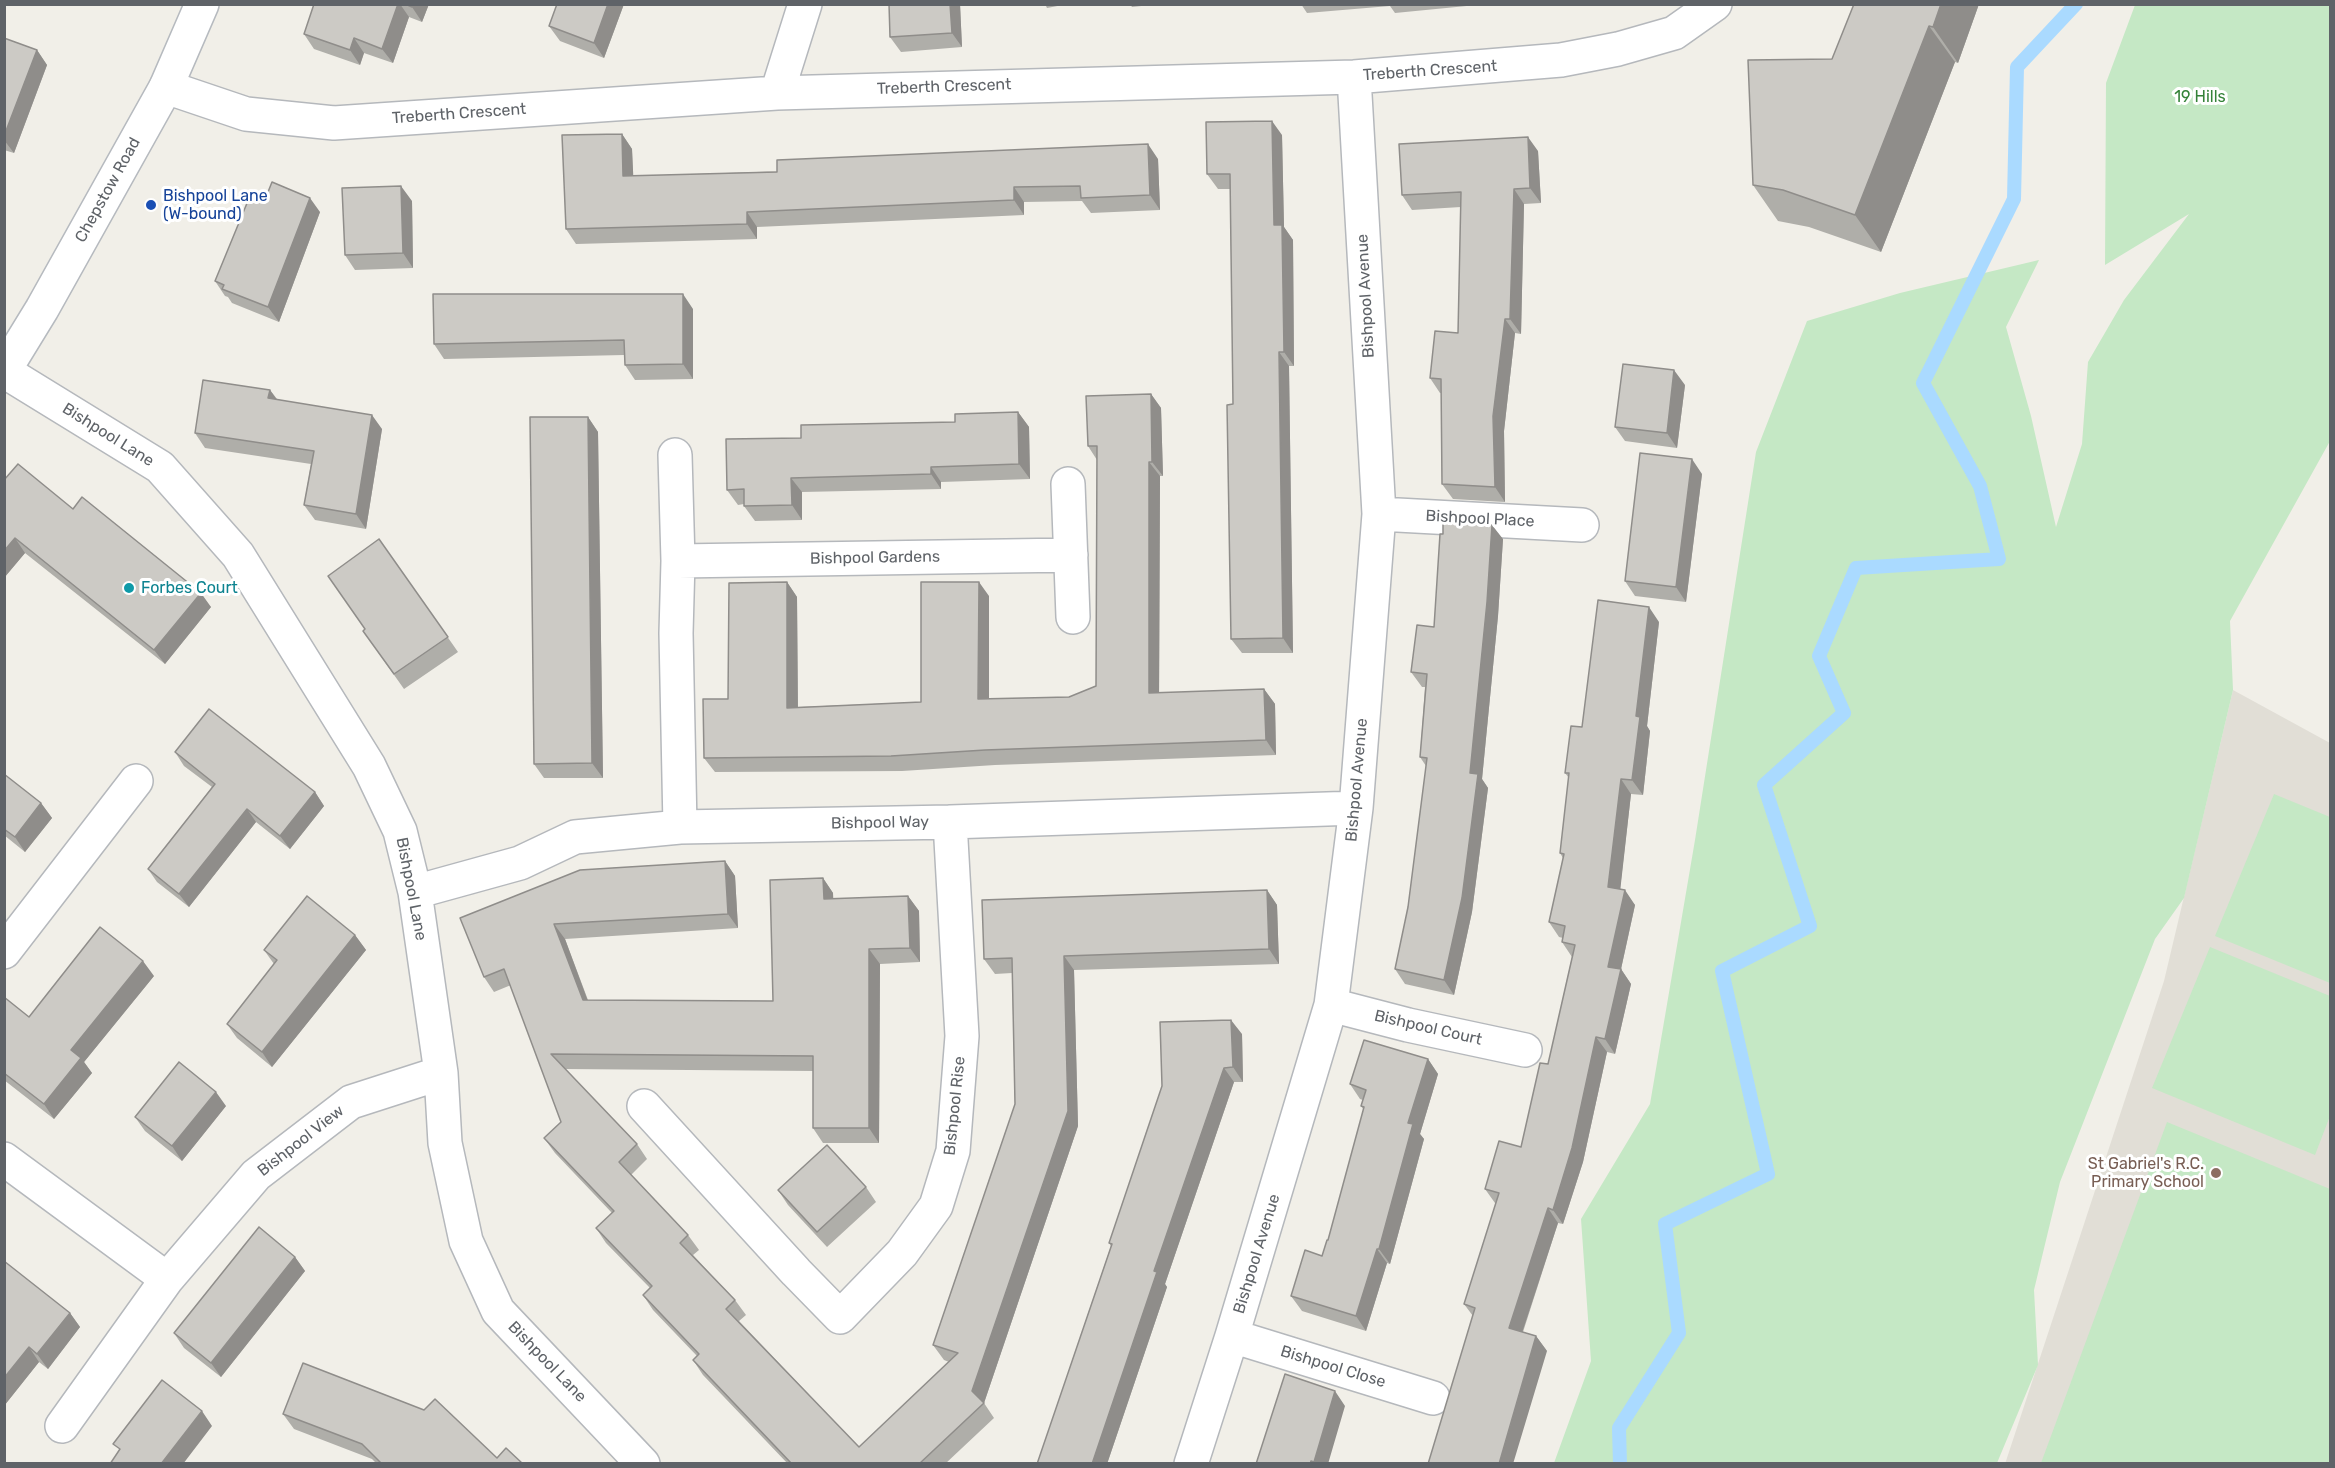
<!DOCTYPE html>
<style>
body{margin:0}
#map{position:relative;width:2335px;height:1468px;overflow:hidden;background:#f1efe8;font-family:Rubik,sans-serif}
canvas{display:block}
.frame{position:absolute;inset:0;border:6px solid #5f6368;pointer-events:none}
</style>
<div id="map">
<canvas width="2335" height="1468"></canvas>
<div class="frame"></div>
</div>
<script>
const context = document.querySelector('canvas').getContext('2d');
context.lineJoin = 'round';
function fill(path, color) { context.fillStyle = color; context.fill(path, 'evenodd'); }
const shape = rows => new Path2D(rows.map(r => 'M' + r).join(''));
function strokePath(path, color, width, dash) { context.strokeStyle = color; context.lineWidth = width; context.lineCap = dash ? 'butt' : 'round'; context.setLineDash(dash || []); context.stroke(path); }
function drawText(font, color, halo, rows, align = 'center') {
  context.font = font + ' Rubik,sans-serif'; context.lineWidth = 6; context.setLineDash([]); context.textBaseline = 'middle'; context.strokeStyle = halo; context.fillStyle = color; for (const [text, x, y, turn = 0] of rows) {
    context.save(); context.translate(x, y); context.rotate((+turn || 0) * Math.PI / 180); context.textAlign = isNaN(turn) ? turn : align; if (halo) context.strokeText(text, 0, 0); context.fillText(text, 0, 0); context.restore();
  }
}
const education = shape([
 [2233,690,2330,743,2330,1463,2005,1464,2164,981]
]);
const green = shape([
 [2135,5,2330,5,2330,441,2230,621,2233,690,2184,898,2155,939,2060,1182,2034,1290,2038,1365,1997,1463,1554,1463,1591,1361,1581,1219,1650,1104,1695,840,1756,452,1807,321,1900,293,2039,260,2006,327,2031,416,2056,527,2082,444,2088,362,2124,300,2189,214,2105,265,2106,83],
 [2274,794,2330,817,2330,983,2215,936],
 [2210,947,2330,996,2330,1116,2315,1155,2152,1088],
 [2167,1122,2330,1189,2330,1463,2041,1463]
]);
const stream = shape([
 [1620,1464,1619,1428,1679,1333,1665,1224,1768,1174,1722,971,1810,926,1764,785,1844,713,1819,656,1856,568,1999,559,1980,486,1923,383,2014,199,2017,67,2076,4]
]);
const minor = shape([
 [166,87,246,114,334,123,777,93,1354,77,1561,60,1618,49,1674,33,1715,4],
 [777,93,805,4],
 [4,371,160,467,238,555,369,766,400,831,415,892,441,1073,445,1143,466,1241,498,1311,643,1464],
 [675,455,678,561],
 [1068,484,1073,617],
 [1379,514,1582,525],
 [680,827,676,633,678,561,1071,555],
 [415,892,520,863,575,837,680,827,950,822,1356,808],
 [4,952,136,781],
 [1331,1005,1408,1025,1525,1050],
 [644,1106,796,1272,840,1317,902,1253,936,1206,953,1151,962,1036,950,822],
 [4,1159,167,1279],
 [1232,1336,1433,1398],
 [62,1426,167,1279,256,1175,351,1102,441,1073],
 [1191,1464,1232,1336,1331,1005,1356,808,1379,514,1354,77]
]);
const secondary = shape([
 [4,371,42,309,166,87,202,4]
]);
const wall = shape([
 [314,4,429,4,422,22,409,17,393,63,364,53,360,65,314,49,304,34],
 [624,4,604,58,560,41,549,26],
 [960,4,962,47,901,52,890,37],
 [1045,4,1068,4,1047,8],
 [1130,4,1160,4,1132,7],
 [1301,4,1487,4,1395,13,1390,6,1307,13],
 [1979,4,1958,63,1955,62,1881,252,1809,227,1778,221,1753,185,1832,59],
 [4,38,37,50,47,65,14,153,4,150],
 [622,134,632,149,633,176,1158,159,1160,210,1091,213,1082,201,1024,202,1024,215,757,227,757,239,576,244,566,229],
 [1282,135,1284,227,1293,240,1294,366,1289,366,1293,653,1242,653,1231,639,1233,404,1230,189,1218,189,1207,174],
 [1538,151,1541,203,1524,204,1521,334,1515,333,1504,431,1505,502,1453,499,1442,484,1441,393,1440,393,1430,378,1458,333,1461,207,1412,210,1402,195],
 [266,197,320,212,279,322,232,303,228,297,225,296,215,281],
 [412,201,413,268,355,270,345,255],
 [693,309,693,379,635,380,625,365,624,355,444,359,434,344],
 [1685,385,1677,448,1625,441,1615,427],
 [270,390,277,399,382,429,366,529,315,520,304,505,311,464,205,448,195,433],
 [1151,394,1161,408,1163,476,1160,476,1159,693,1264,689,1275,704,1276,755,995,765,902,771,715,772,704,758,728,699,787,582,797,597,798,707,921,702,989,596,989,699,1069,697,1096,686,1097,460,1088,446],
 [1018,412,1029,427,1030,479,941,482,941,489,802,492,802,520,755,521,744,506,744,504,738,505,727,490,801,438,955,422],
 [588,417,598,432,603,778,544,778,534,764],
 [1702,474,1686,602,1635,596,1625,581],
 [4,480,73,509,211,607,165,664,25,553,4,578],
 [1443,534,1503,539,1498,616,1482,779,1488,788,1472,912,1454,995,1405,984,1395,969,1408,907,1426,766,1420,757,1425,687,1422,687,1411,672,1434,627],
 [379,539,458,652,404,689,363,631,365,629],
 [1659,622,1647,726,1650,731,1643,795,1631,794,1620,889,1635,905,1621,969,1631,984,1615,1054,1607,1052,1583,1162,1563,1224,1558,1223,1523,1332,1536,1336,1547,1351,1473,1316,1464,1304,1496,1204,1495,1203,1485,1189,1521,1147,1548,1064,1572,957,1562,942,1563,938,1559,937,1549,922,1563,858,1560,853,1569,778,1565,773,1582,727],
 [175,752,315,792,324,806,290,849,256,822,189,907,157,882,148,869,212,787,184,766],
 [4,774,41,803,52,818,25,852,4,835],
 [725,861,735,876,738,928,565,939,588,1000,773,1001,823,878,833,893,833,899,908,896,919,911,920,962,880,964,879,1143,823,1143,813,1128,813,1071,565,1069,637,1144,647,1159,631,1175,688,1235,699,1250,693,1255,735,1300,746,1315,739,1321,859,1447,949,1362,944,1360,933,1345,1015,1104,1012,973,995,974,984,959,1267,890,1277,905,1279,964,1074,970,1078,1126,984,1403,994,1418,945,1464,788,1464,703,1375,693,1360,697,1356,653,1310,643,1295,650,1288,606,1243,596,1228,612,1213,555,1153,544,1138,561,1122,511,985,494,992,484,977,580,870],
 [355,935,366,950,272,1067,237,1038,227,1024,274,964,264,950],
 [154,976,84,1062,92,1073,54,1119,4,1080,4,997,29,1017],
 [1242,1034,1243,1082,1234,1082,1165,1284,1167,1287,1107,1464,1037,1464,1111,1246,1109,1243,1162,1086],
 [1428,1059,1438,1074,1420,1134,1424,1139,1390,1264,1387,1263,1366,1331,1302,1311,1291,1296,1322,1256,1328,1240,1364,1110,1361,1106,1363,1100,1360,1099,1350,1084],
 [226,1106,182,1161,145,1131,135,1117],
 [866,1187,876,1202,827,1247,788,1205,778,1190],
 [295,1257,305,1271,221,1377,184,1348,174,1333],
 [4,1261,70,1313,80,1327,48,1369,39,1362,4,1406],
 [283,1414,497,1458,523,1464,377,1464,372,1459,294,1429]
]);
const shadedWall = shape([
 [398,4,400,4,409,17,393,63,382,49],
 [413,4,429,4,422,22,412,7],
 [608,4,624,4,604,58,594,43],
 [950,4,960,4,962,47,952,33],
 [1941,4,1979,4,1958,63,1933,27],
 [1929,26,1955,62,1881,252,1855,215],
 [354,38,364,53,360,65,350,50],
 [37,50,47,65,14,153,4,140,4,136],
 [1272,121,1282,135,1284,227,1293,240,1294,366,1284,352,1274,225],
 [622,134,632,149,634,191,623,176],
 [1528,137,1538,151,1541,203,1530,188],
 [1148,144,1158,159,1160,210,1150,195],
 [401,186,412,201,413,268,403,253],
 [1014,187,1024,202,1024,215,1014,200],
 [1514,189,1524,204,1521,334,1510,319],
 [310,198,320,212,279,322,268,307],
 [747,212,757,227,757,239,747,224],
 [683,294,693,309,693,379,683,364],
 [1505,319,1515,333,1504,431,1505,502,1495,487,1493,416],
 [1279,352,1289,366,1293,653,1283,638],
 [1674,370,1685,385,1677,448,1667,433],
 [270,390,280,404,268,398],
 [1151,394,1161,408,1163,476,1152,462],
 [1018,412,1029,427,1030,479,1019,464],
 [372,415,382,429,366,529,356,514],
 [588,417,598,432,603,778,592,763],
 [1692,459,1702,474,1686,602,1676,587],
 [1149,462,1160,476,1159,708,1149,693],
 [931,467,941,482,941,489,931,474],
 [791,478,802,492,802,520,792,505],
 [1492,525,1503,539,1498,616,1482,779,1488,788,1472,912,1454,995,1444,980,1470,773],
 [15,538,25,553,4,578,4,551],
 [787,582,797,597,798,723,787,708],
 [979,582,989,596,989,714,978,699],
 [201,593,211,607,165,664,154,650],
 [1649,607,1659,622,1647,726,1650,731,1643,795,1632,780,1636,716],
 [1264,689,1275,704,1276,755,1266,740],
 [1621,779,1631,794,1619,901,1608,887],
 [315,792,324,806,290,849,280,836],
 [41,803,52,818,25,852,15,837],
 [247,809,256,822,189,907,179,894],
 [725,861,735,876,738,928,728,914],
 [823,878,833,893,834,914,824,899],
 [1267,890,1277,905,1279,964,1269,949],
 [1625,890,1635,905,1621,969,1631,984,1615,1054,1605,1039,1608,967],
 [908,896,919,911,920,962,910,948],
 [554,924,565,939,593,1015,583,1000],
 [355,935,366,950,272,1067,262,1052],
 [869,949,880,964,879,1143,869,1128],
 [1064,956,1074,970,1078,1126,984,1403,972,1391],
 [143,961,154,976,84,1062,92,1073,54,1119,44,1104,71,1050],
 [1231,1020,1242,1034,1243,1082,1233,1067],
 [1596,1037,1607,1052,1583,1162,1563,1224,1553,1210],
 [1428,1059,1438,1074,1420,1134,1424,1139,1390,1264,1379,1249,1408,1123],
 [1224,1068,1234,1082,1165,1284,1167,1287,1107,1464,1092,1464,1154,1271],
 [216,1092,226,1106,182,1161,172,1146],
 [1548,1208,1558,1223,1519,1342,1509,1328],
 [1377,1249,1387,1263,1366,1331,1356,1316],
 [295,1257,305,1271,221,1377,211,1363],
 [70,1313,80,1327,48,1369,37,1354],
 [1536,1336,1547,1351,1513,1464,1499,1464],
 [29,1347,39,1362,4,1406,4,1378],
 [1335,1391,1345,1406,1328,1464,1316,1464,1314,1462],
 [202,1411,212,1426,183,1464,161,1464]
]);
const building = shape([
 [314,4,398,4,382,49,354,38,350,50,304,34,314,4],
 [405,4,413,4,412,7,405,4],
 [557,4,608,4,594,43,549,26,557,4],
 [889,4,950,4,952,33,890,37,889,4],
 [1854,4,1941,4,1933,27,1929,26,1855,215,1783,190,1753,185,1748,60,1832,59,1854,4],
 [4,38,37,50,4,136,4,38],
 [1272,121,1274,225,1282,225,1284,352,1279,352,1283,638,1231,639,1227,405,1233,404,1230,174,1207,174,1206,122,1272,121],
 [622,134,623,176,777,172,777,160,1148,144,1150,195,1081,198,1080,186,1014,187,1014,200,747,212,747,224,566,229,562,135,622,134],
 [1528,137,1530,188,1514,189,1510,319,1505,319,1493,416,1495,487,1442,484,1441,379,1430,378,1435,331,1458,333,1461,192,1402,195,1399,144,1528,137],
 [272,182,310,198,268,307,222,289,224,285,215,281,252,191,266,197,272,182],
 [401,186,403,253,345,255,342,188,401,186],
 [433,294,683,294,683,364,625,365,624,340,434,344,433,294],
 [1623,364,1674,370,1667,433,1615,427,1623,364],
 [203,380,270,390,268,398,372,415,356,514,304,505,314,451,195,433,203,380],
 [1151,394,1152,462,1149,462,1149,693,1264,689,1266,740,985,750,891,756,704,758,703,699,728,699,729,583,787,582,787,708,921,702,921,582,979,582,978,699,1069,697,1096,686,1097,446,1088,446,1086,396,1151,394],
 [1018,412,1019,464,931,467,931,474,791,478,792,505,744,506,744,489,727,490,726,439,801,438,801,425,955,422,955,414,1018,412],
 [530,417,588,417,592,763,534,764,530,417],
 [1640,453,1692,459,1676,587,1625,581,1640,453],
 [18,464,73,509,82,497,201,593,154,650,15,538,4,551,4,480,18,464],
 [1443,522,1492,525,1487,602,1470,773,1478,774,1462,898,1444,980,1395,969,1408,907,1427,758,1420,757,1427,674,1411,672,1417,625,1434,627,1440,534,1443,534,1443,522],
 [379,539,448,637,394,674,363,631,365,629,328,576,379,539],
 [1598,600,1649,607,1636,716,1640,717,1632,780,1621,779,1608,887,1625,890,1608,967,1621,969,1605,1039,1596,1037,1572,1148,1553,1210,1548,1208,1509,1328,1536,1336,1499,1464,1428,1464,1475,1308,1464,1304,1499,1193,1485,1189,1499,1141,1521,1147,1540,1063,1548,1064,1575,945,1562,942,1565,926,1549,922,1564,854,1560,853,1569,773,1565,773,1571,726,1582,727,1598,600],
 [209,709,315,792,280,836,247,809,179,894,148,869,215,784,175,752,209,709],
 [4,774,41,803,15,837,4,829,4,774],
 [725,861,728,914,554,924,583,1000,773,1001,770,880,823,878,824,899,908,896,910,948,869,949,869,1128,813,1128,813,1056,551,1054,637,1144,619,1162,688,1235,680,1243,735,1300,726,1309,859,1447,958,1353,933,1345,1015,1104,1012,958,984,959,982,900,1267,890,1269,949,1064,956,1068,1111,972,1391,984,1403,919,1464,792,1464,693,1360,699,1354,643,1295,652,1286,596,1228,614,1211,544,1138,561,1122,504,969,484,977,460,918,580,870,725,861],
 [307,896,355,935,262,1052,227,1024,277,960,264,950,307,896],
 [100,927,143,961,71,1050,81,1058,44,1104,4,1073,4,997,29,1017,100,927],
 [1231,1020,1233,1067,1224,1068,1154,1271,1157,1272,1092,1464,1037,1464,1112,1244,1109,1243,1162,1086,1160,1022,1231,1020],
 [1364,1040,1428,1059,1408,1123,1413,1124,1379,1249,1377,1249,1356,1316,1291,1296,1305,1250,1322,1256,1327,1240,1328,1240,1364,1107,1361,1106,1366,1090,1350,1084,1364,1040],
 [179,1062,216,1092,172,1146,135,1117,179,1062],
 [827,1145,866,1187,817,1232,778,1190,827,1145],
 [259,1227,295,1257,211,1363,174,1333,259,1227],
 [4,1261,70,1313,37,1354,29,1347,4,1378,4,1261],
 [303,1363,424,1410,435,1399,497,1458,506,1448,523,1464,382,1464,362,1444,283,1414,303,1363],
 [1285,1374,1335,1391,1314,1462,1311,1461,1310,1464,1256,1464,1285,1374],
 [162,1380,202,1411,161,1464,110,1464,120,1449,113,1444,162,1380]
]);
const markers = [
 [151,205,6,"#1a4fb4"],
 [129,588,6,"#0f9aa8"],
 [2216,1173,6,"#8d6e63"]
];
const streetNames = [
 ["Treberth Crescent",1430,71,-4],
 ["Treberth Crescent",944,87,-2],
 ["Treberth Crescent",459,114,-4],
 ["Chepstow Road",108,190,-61],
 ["Bishpool Avenue",1366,296,-93],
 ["Bishpool Lane",108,435,32],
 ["Bishpool Place",1480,519,3],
 ["Bishpool Gardens",875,558,-1],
 ["Bishpool Avenue",1357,780,-85],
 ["Bishpool Way",880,823,-1],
 ["Bishpool Lane",411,889,79],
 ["Bishpool Court",1428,1028,13],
 ["Bishpool Rise",955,1106,-84],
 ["Bishpool View",301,1141,-38],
 ["Bishpool Avenue",1257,1254,-73],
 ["Bishpool Lane",547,1362,46],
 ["Bishpool Close",1333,1367,17]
];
const parkNames = [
 ["19 Hills",2200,97]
];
const transitNames = [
 ["Bishpool Lane",163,196],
 ["(W-bound)",163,214]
];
const cultureNames = [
 ["Forbes Court",141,588]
];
const educationNames = [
 ["St Gabriel's R.C.",2204,1164],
 ["Primary School",2204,1182]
];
fill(education, '#e1ded6');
fill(green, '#c5e8c5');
strokePath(stream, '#aadaff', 14);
strokePath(minor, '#b5b8bc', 36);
strokePath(secondary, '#b6babf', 36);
strokePath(minor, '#fff', 33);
strokePath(secondary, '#fff', 33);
fill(wall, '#afaea9');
fill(shadedWall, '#8f8d8a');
fill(building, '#cccac5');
strokePath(building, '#8f8d8a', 1.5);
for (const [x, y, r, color] of markers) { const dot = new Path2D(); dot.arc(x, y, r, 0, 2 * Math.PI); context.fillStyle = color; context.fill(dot); strokePath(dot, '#fff', 2); }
drawText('16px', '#5f6368', '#fff', streetNames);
drawText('16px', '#348238', '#fff', parkNames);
drawText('16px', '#164399', '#fff', transitNames, 'left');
drawText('16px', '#0d838f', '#fff', cultureNames, 'left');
drawText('16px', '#785e54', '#fff', educationNames, 'right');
</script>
